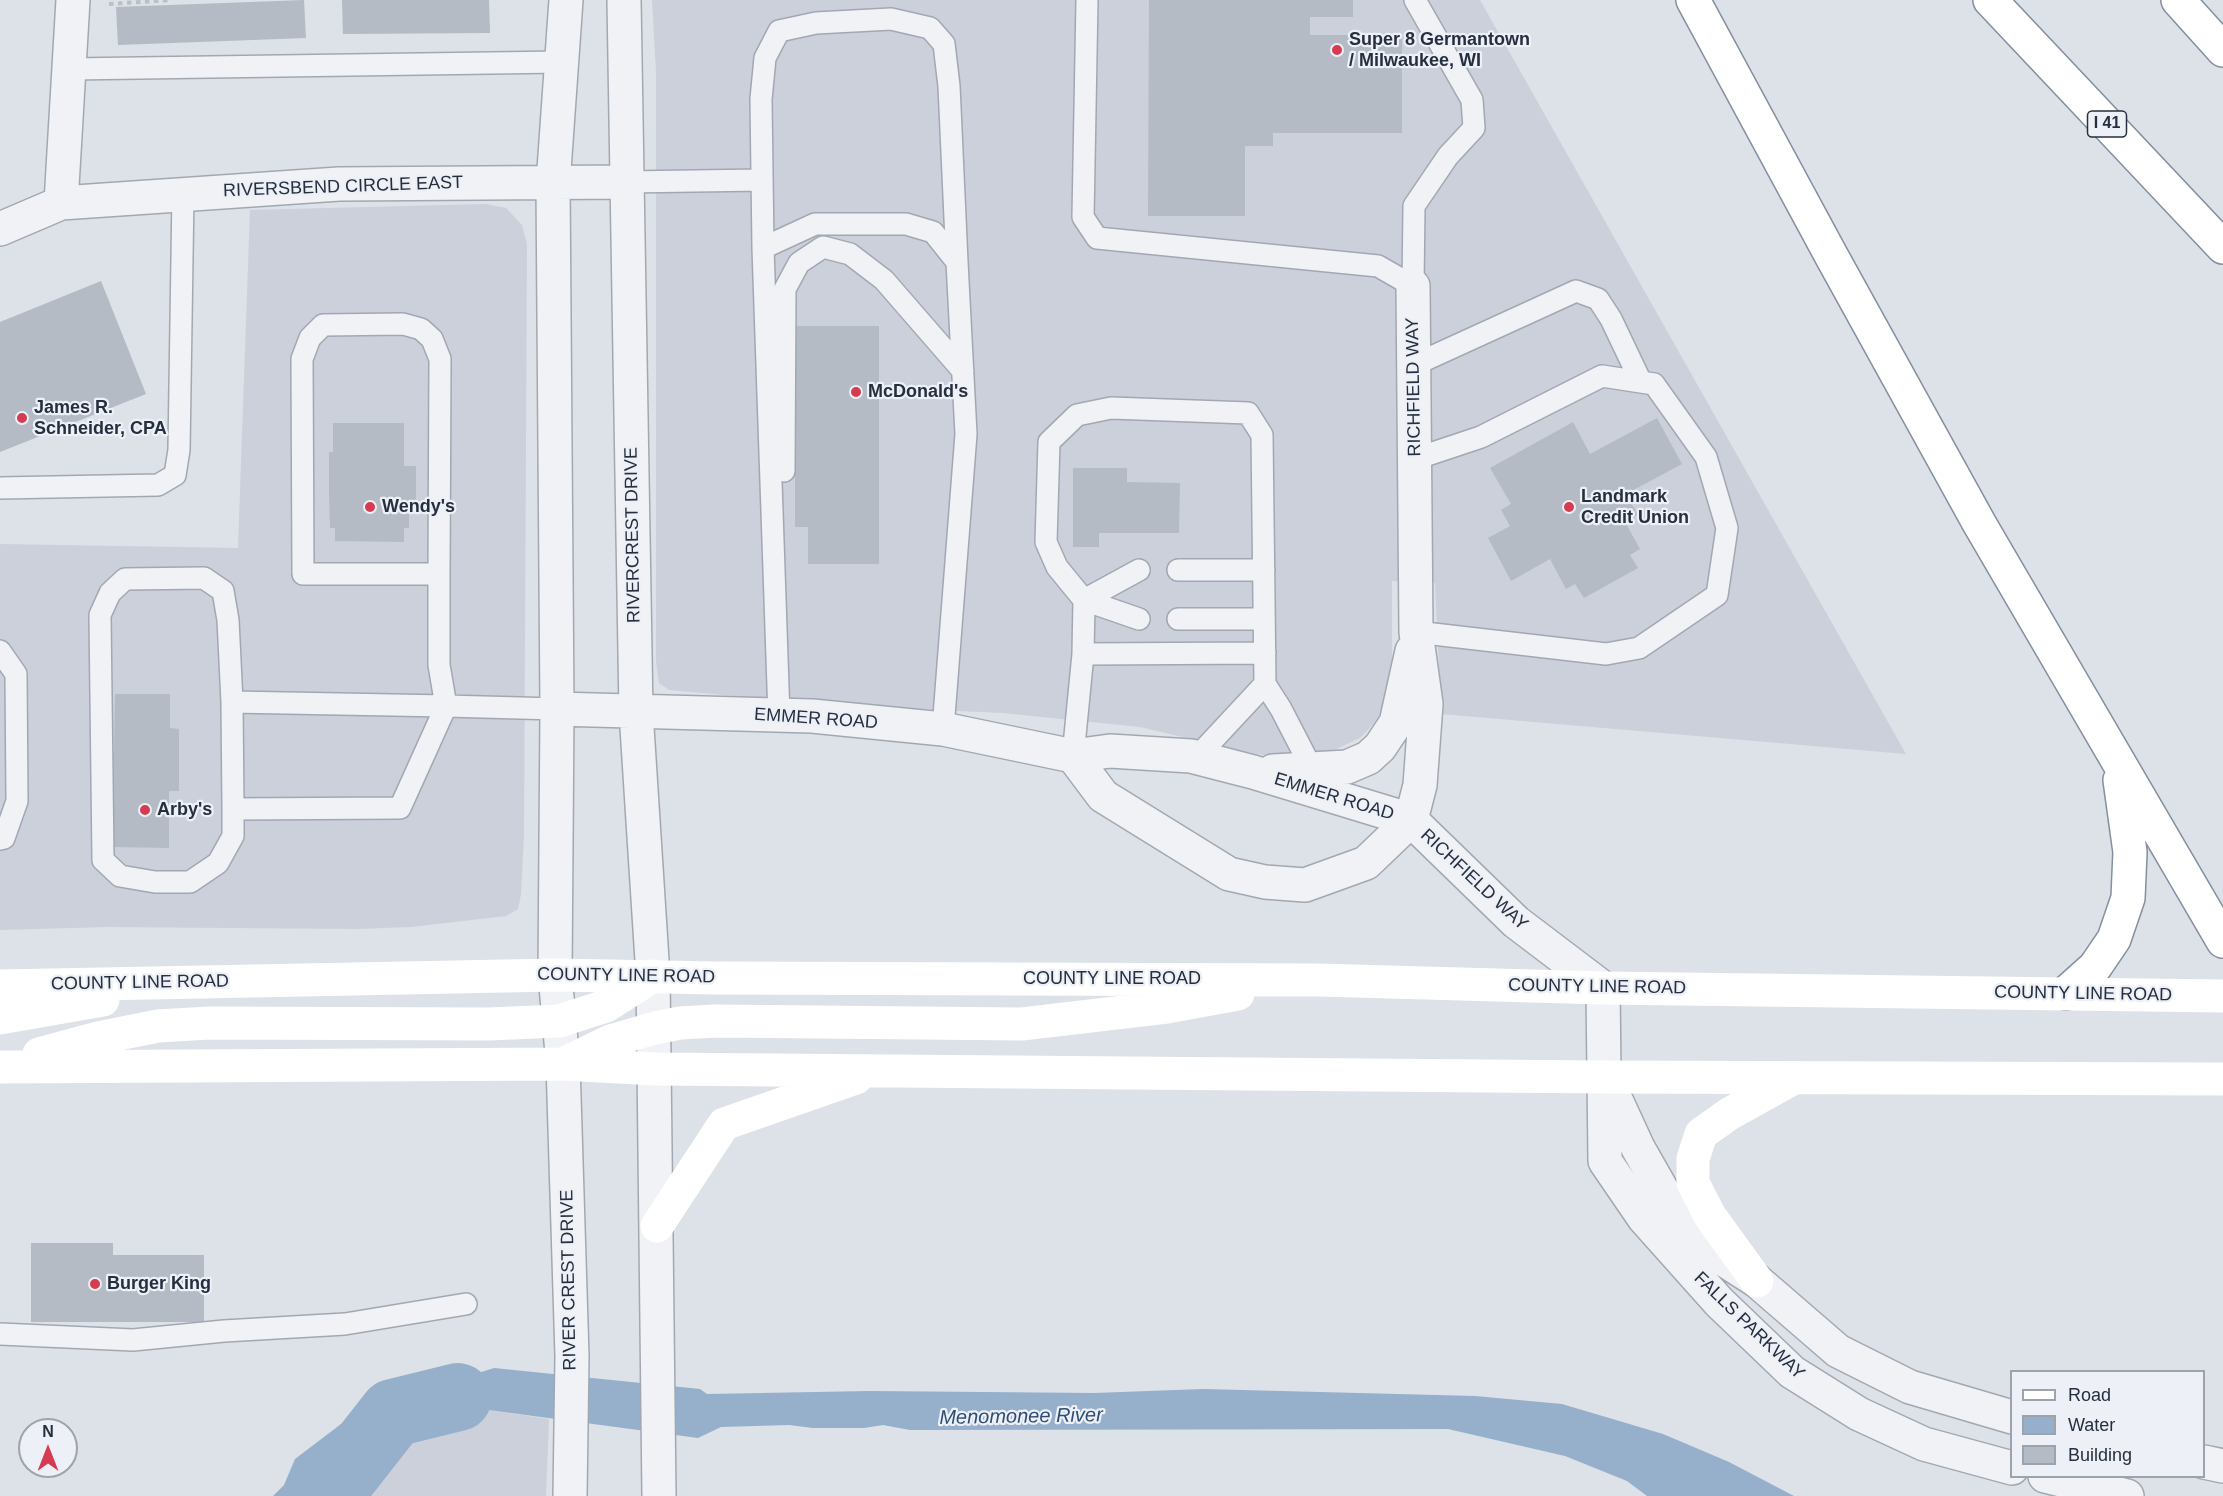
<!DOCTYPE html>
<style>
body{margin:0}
#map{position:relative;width:2223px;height:1496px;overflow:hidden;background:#dde1e8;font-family:Arial,sans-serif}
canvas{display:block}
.legend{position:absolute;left:2010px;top:1370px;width:195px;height:108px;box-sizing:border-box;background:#edf0f6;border:2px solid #9da3ad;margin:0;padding:8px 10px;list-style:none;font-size:18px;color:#262f3f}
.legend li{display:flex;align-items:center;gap:12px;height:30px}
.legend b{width:30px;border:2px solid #9da3ad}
.north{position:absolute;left:18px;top:1418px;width:60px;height:60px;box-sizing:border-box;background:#edf0f6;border:2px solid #9da3ad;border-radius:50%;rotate:0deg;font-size:16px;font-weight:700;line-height:24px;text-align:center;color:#262f3f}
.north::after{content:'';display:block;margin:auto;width:21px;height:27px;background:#d53b51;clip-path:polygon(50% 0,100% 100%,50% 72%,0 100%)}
</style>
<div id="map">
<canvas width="2223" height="1496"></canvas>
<ul class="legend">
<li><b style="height:8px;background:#fff"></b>Road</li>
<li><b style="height:16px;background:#96afca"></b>Water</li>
<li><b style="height:16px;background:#b4bbc5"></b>Building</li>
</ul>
<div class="north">N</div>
</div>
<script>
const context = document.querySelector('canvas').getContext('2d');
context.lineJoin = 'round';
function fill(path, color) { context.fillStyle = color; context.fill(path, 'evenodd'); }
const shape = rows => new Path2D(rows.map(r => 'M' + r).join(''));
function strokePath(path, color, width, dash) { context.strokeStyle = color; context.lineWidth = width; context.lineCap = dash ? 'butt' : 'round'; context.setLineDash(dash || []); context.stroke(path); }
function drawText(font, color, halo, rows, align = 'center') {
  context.font = font + ' Arial,sans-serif'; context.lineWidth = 4.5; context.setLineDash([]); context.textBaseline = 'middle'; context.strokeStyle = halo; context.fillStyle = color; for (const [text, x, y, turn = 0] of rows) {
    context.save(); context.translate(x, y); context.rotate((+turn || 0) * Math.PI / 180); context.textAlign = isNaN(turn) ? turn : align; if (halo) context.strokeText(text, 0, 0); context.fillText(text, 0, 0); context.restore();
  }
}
const built = shape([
 [652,0,1480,0,1906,754,1441,714,1435,583,1392,581,1392,677,1389,699,1379,718,1360,738,1330,752,1278,757,1256,754,1140,727,1003,713,847,706,669,690,659,683,656,662,656,73],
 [485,204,506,208,522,225,527,244,524,836,521,894,518,909,506,916,411,927,356,929,108,927,0,930,0,544,238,548,250,210],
 [481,1409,549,1419,546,1496,315,1496,323,1481,364,1438,434,1413]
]);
const water = shape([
 [494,1368,700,1389,707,1394,870,1391,1094,1393,1203,1389,1475,1396,1562,1404,1663,1434,1729,1462,1794,1496,1647,1496,1627,1481,1565,1456,1448,1429,910,1430,883,1425,864,1428,813,1428,789,1425,721,1427,698,1438,481,1409,434,1413,364,1438,323,1481,315,1496,273,1496,284,1485,295,1459,370,1402,401,1398]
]);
const river = shape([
 [328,1496,393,1413,458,1397]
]);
const building = shape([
 [304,0,306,38,118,45,116,7],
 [342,0,489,0,490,33,343,34],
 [1149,0,1353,0,1353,17,1310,17,1310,35,1402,35,1402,133,1273,133,1273,146,1245,146,1245,216,1148,216],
 [101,281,146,394,0,452,0,322],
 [795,326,879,326,879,564,808,564,808,527,795,527],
 [1657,418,1682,464,1626,494,1638,515,1625,522,1640,549,1630,555,1638,568,1584,598,1575,584,1566,589,1550,559,1511,581,1488,538,1510,526,1501,510,1511,504,1490,468,1573,422,1590,454],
 [333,423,404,423,404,466,416,466,416,508,409,508,409,528,404,528,404,542,335,541,335,528,330,528,329,492,329,452,333,452],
 [1073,468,1127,468,1127,482,1180,483,1179,533,1099,533,1099,547,1073,547],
 [115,694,170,694,170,728,179,729,179,791,169,791,169,848,114,847,114,771,107,771,107,752,114,752],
 [31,1243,113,1243,113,1255,204,1255,204,1322,31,1322]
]);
const path = shape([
 [109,4,171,0]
]);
const service = shape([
 [1087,0,1083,217,1097,238,1378,266,1413,286,1414,206,1448,156,1474,128,1472,100,1415,0],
 [70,69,561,62],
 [626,182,762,180],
 [763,248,815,224,906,224,933,232,957,262,966,434,943,729],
 [1414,365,1576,291,1598,299,1611,319,1641,382],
 [1415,459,1481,437,1602,376,1654,384,1706,457,1727,528,1717,595,1639,648,1606,654,1416,632],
 [784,471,785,289,799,263,823,247,850,254,884,280,963,371],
 [0,488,158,485,175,475,179,450,183,193],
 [1139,570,1084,600,1139,619],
 [1178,570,1264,570],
 [439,574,303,574,302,359,310,338,323,325,403,324,421,329,432,339,440,359,439,574,439,665,446,706,400,808,233,809,232,702,446,706,557,709],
 [1178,619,1264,619],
 [0,651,16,674,17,801,4,838,0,839],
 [1083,654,1265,653],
 [232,702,228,620,223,591,204,578,125,579,110,593,100,615,103,860,120,876,155,882,190,882,218,863,233,836,233,809],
 [779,716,763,248,761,99,765,58,779,31,816,23,891,19,930,28,944,44,949,86,957,262],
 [1073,756,1083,654,1084,600,1057,567,1046,542,1049,442,1077,415,1111,408,1248,413,1262,435,1265,684,1281,709,1312,769],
 [1197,757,1265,684],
 [0,1334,133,1340,224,1331,345,1324,466,1304]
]);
const minor = shape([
 [624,0,636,712,653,976],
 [61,203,339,184,626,182],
 [0,229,61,203,73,0],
 [557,709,812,716,943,729,1073,756,1110,751,1191,756,1253,772,1411,820,1516,922,1603,988],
 [1073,756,1103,796,1229,874,1265,882,1305,885,1366,863,1411,820],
 [1273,771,1347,767,1368,758,1380,747,1396,723,1412,651],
 [1411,820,1420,785,1426,704,1416,632,1413,286],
 [563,1064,555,975,557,709,553,184,566,0]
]);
const tertiary = shape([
 [653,976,659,1496],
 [1603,988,1605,1161,1644,1218,1719,1302,1792,1372,1859,1414,1924,1444,2012,1468],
 [563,1064,572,1356,570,1496],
 [1610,1087,1638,1148,1667,1199,1712,1252,1757,1281,1838,1351,1910,1387,2012,1417],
 [2204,1462,2223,1466],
 [2045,1476,2127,1496]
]);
const secondary = shape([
 [0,986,555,975,716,978,1319,980,1603,988,2223,996],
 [0,1018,103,1000],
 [39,1054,98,1038,158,1026,210,1023,489,1024,559,1021,606,1006,653,976],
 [567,1062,610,1041,655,1028,680,1023,715,1021,1022,1024,1167,1007,1238,994],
 [0,1067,563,1064,656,1069,1606,1077,2223,1079],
 [657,1226,724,1124,856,1078],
 [1757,1281,1710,1216,1693,1183,1693,1159,1701,1134,1729,1114,1792,1079]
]);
const motorway = shape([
 [1693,0,1832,257,1979,523,2223,941],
 [1990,0,2223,247],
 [2178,0,2223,50],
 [2066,993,2095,967,2114,939,2128,898,2130,852,2120,780]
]);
const markers = [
 [1337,50,6,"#d53b51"],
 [856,392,6,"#d53b51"],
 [22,418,6,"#d53b51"],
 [370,507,6,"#d53b51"],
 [1569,507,6,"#d53b51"],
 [145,810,6,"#d53b51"],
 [95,1284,6,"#d53b51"]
];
const shields = [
 [2107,124,39]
];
const shieldNames = [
 ["I 41",2107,124]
];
const poiNames = [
 ["Super 8 Germantown",1349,40],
 ["/ Milwaukee, WI",1349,61],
 ["McDonald's",868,392],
 ["James R.",34,408],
 ["Schneider, CPA",34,429],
 ["Landmark",1581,497],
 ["Credit Union",1581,518],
 ["Wendy's",382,507],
 ["Arby's",157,810],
 ["Burger King",107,1284]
];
const streetNames = [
 ["RIVERSBEND CIRCLE EAST",343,187,-2],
 ["RICHFIELD WAY",1414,387,-91],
 ["RIVERCREST DRIVE",633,535,-91],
 ["EMMER ROAD",816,719,4],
 ["EMMER ROAD",1334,797,17],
 ["RICHFIELD WAY",1474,880,43],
 ["COUNTY LINE ROAD",626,976,1],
 ["COUNTY LINE ROAD",1112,979],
 ["COUNTY LINE ROAD",140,983,-1],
 ["COUNTY LINE ROAD",1597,987,1],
 ["COUNTY LINE ROAD",2083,994,1],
 ["RIVER CREST DRIVE",569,1280,-91],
 ["FALLS PARKWAY",1749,1326,44]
];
const waterNames = [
 ["Menomonee River",1021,1417,-1]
];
fill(built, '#cbd0da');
fill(water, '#96afca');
strokePath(river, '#96afca', 68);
fill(building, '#b4bbc5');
strokePath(service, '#a2a8b2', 24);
strokePath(minor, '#a2a8b2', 36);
strokePath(tertiary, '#a2a8b2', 36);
strokePath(motorway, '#848f9f', 36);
strokePath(path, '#bbbfc6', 4, [4.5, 4.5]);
strokePath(service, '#f0f2f6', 21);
strokePath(minor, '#f0f2f6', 33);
strokePath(tertiary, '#f0f2f6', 33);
strokePath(secondary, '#fff', 33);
strokePath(motorway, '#fff', 33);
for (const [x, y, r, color] of markers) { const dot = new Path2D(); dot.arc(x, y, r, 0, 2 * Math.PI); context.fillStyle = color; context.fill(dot); strokePath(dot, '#edf0f6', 2); }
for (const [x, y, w] of shields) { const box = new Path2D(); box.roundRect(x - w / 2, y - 13, w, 26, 4.5); context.fillStyle = '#edf0f6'; context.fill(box); strokePath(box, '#262f3f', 1.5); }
drawText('bold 16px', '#262f3f', null, shieldNames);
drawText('bold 18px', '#262f3f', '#edf0f6', poiNames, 'left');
drawText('18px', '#262f3f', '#edf0f6', streetNames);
drawText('italic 20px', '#2e4d75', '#edf0f6', waterNames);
</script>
